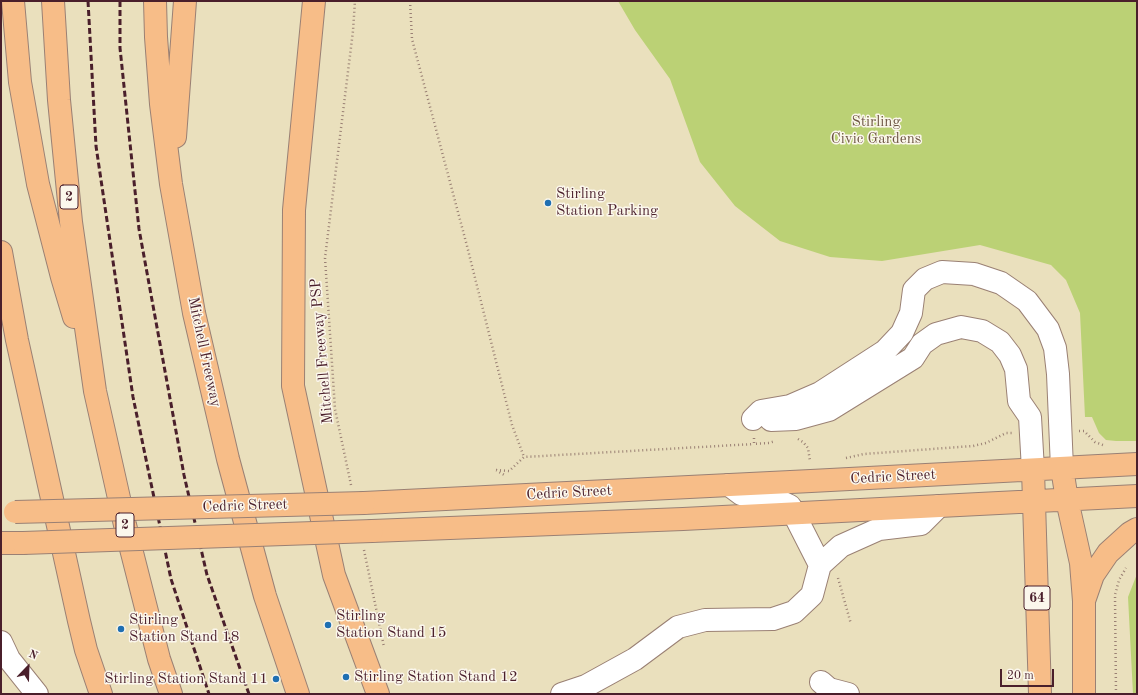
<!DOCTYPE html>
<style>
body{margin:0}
#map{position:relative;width:1138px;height:695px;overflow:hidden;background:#eae0bd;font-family:"Old Standard TT",serif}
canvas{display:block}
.frame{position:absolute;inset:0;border:2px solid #4a1f2b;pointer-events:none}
.north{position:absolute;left:8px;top:647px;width:40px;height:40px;-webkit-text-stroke:3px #fbf7ec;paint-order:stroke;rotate:23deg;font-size:11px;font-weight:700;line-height:16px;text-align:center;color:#4a1f2b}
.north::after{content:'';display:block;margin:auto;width:14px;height:18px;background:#4a1f2b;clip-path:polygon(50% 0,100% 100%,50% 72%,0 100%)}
.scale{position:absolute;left:1000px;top:669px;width:54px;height:18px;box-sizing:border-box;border:2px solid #4a1f2b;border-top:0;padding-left:5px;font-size:12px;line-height:14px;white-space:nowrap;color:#4a1f2b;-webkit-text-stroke:3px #fbf7ec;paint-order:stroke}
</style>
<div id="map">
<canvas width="1138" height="695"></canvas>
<div class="frame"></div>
<div class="north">N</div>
<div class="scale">20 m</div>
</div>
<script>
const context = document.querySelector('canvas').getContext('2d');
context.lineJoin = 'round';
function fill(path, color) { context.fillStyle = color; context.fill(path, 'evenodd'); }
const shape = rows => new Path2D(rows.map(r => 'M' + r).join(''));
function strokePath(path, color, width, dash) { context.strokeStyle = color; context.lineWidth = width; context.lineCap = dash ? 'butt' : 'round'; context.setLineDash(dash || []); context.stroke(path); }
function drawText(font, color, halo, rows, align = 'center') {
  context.font = font + ' "Old Standard TT",serif'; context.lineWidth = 3; context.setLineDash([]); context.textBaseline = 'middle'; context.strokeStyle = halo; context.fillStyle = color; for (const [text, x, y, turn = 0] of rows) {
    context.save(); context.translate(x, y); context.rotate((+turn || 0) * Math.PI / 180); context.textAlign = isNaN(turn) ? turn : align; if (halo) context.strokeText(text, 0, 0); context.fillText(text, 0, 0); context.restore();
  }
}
const green = shape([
 [618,1,1137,1,1137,441,1116,441,1106,440,1099,433,1092,417,1085,417,1080,313,1066,280,1051,265,980,245,882,261,830,257,780,241,735,206,700,162,670,79,635,30],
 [1137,574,1137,694,1133,694,1128,597]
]);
const path = shape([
 [410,1,412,39,467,246,512,425,524,457],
 [1079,431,1084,431,1095,442,1103,445],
 [754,438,754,444,769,443,775,441],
 [798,439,803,442,808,448,810,461],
 [846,458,864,454,973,446,986,443,1006,433,1012,433],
 [496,470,506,476],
 [496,470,509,471,524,457,754,444],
 [351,485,335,409,325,258,353,31,355,1],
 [364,550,384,647],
 [838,578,851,624],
 [1116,694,1115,595,1119,580,1126,568]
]);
const minor = shape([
 [753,419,761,411,790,406,820,393,885,351,902,333,911,313,914,290,925,279,942,272,974,274,1001,283,1027,301,1048,329,1055,348,1058,374,1062,468],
 [771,420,796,419,829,410,913,358,922,344,936,334,961,327,982,331,1000,342,1010,355,1016,369,1019,401,1030,417,1033,470],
 [729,485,741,494,757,499,775,499,790,506,820,565],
 [1,642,9,659,37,694],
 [821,682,829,689,848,694],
 [562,694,586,686,635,659,678,627,705,620,773,619,794,612,812,595,820,565,841,546,879,529,921,524,939,506]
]);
const major = shape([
 [1062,468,1067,500,1081,563,1084,601,1084,694],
 [1033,470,1040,694],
 [364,503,811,481,1137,464],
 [372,531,683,519,1137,496],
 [1,543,23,543],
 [1085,598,1093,575,1108,553,1130,533,1137,529]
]);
const highway = shape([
 [13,1,20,82,38,184,62,277,74,317],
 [53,1,59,100,71,222,95,391,125,525,159,659,171,694],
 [155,1,156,37,161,104,171,184,194,313,228,459,265,596,298,694],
 [314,1,294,210,293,386,334,575,378,694],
 [175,137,185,1],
 [1,252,17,340,79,621,86,650,101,694]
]);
const rail = shape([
 [88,1,96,146,133,397,171,579,209,694],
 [120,1,120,48,139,229,184,475,207,575,249,694]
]);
const majorBridge = shape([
 [15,512,364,503],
 [23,543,372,531]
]);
const markers = [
 [548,203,4,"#1f6fb2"],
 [328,625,4,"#1f6fb2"],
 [121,629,4,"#1f6fb2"],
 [346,677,4,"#1f6fb2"],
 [276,679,4,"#1f6fb2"]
];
const shields = [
 [69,197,18],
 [125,525,18],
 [1037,598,26]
];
const shieldNames = [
 ["2",69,197],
 ["2",125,525],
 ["64",1037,598]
];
const parkNames = [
 ["Stirling",876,122],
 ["Civic Gardens",876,139]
];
const poiNames = [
 ["Stirling",556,194],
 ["Station Parking",556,211],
 ["Stirling",336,616],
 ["Station Stand 15",336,633],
 ["Stirling",129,620],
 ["Station Stand 18",129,637],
 ["Stirling Station Stand 12",354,677],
 ["Stirling Station Stand 11",268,679,"right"]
];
const streetNames = [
 ["Mitchell Freeway PSP",322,351,-95],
 ["Mitchell Freeway",204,352,78],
 ["Cedric Street",893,477,-3],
 ["Cedric Street",569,493,-3],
 ["Cedric Street",245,506,-2]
];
fill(green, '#bbd175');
strokePath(minor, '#9a8074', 24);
strokePath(major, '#9a8074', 24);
strokePath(highway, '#9a8074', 24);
strokePath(path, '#9a8074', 2.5, [1, 3]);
strokePath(minor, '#fff', 22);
strokePath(major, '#f7bd88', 22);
strokePath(highway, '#f7bd88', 22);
strokePath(rail, '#4a1f2b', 3, [6, 3]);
strokePath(majorBridge, '#9a8074', 24, []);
strokePath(majorBridge, '#f7bd88', 22);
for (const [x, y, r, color] of markers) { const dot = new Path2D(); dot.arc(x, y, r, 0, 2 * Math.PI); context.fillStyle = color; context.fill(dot); strokePath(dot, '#fbf7ec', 1.5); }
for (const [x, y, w] of shields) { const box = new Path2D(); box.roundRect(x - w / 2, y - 12, w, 24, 3); context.fillStyle = '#fbf7ec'; context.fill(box); strokePath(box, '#4a1f2b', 1); }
drawText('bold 14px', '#4a1f2b', null, shieldNames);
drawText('15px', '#6c5441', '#fbf7ec', parkNames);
drawText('15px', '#4a1f2b', '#fbf7ec', poiNames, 'left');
drawText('15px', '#4a1f2b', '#fbf7ec', streetNames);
</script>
